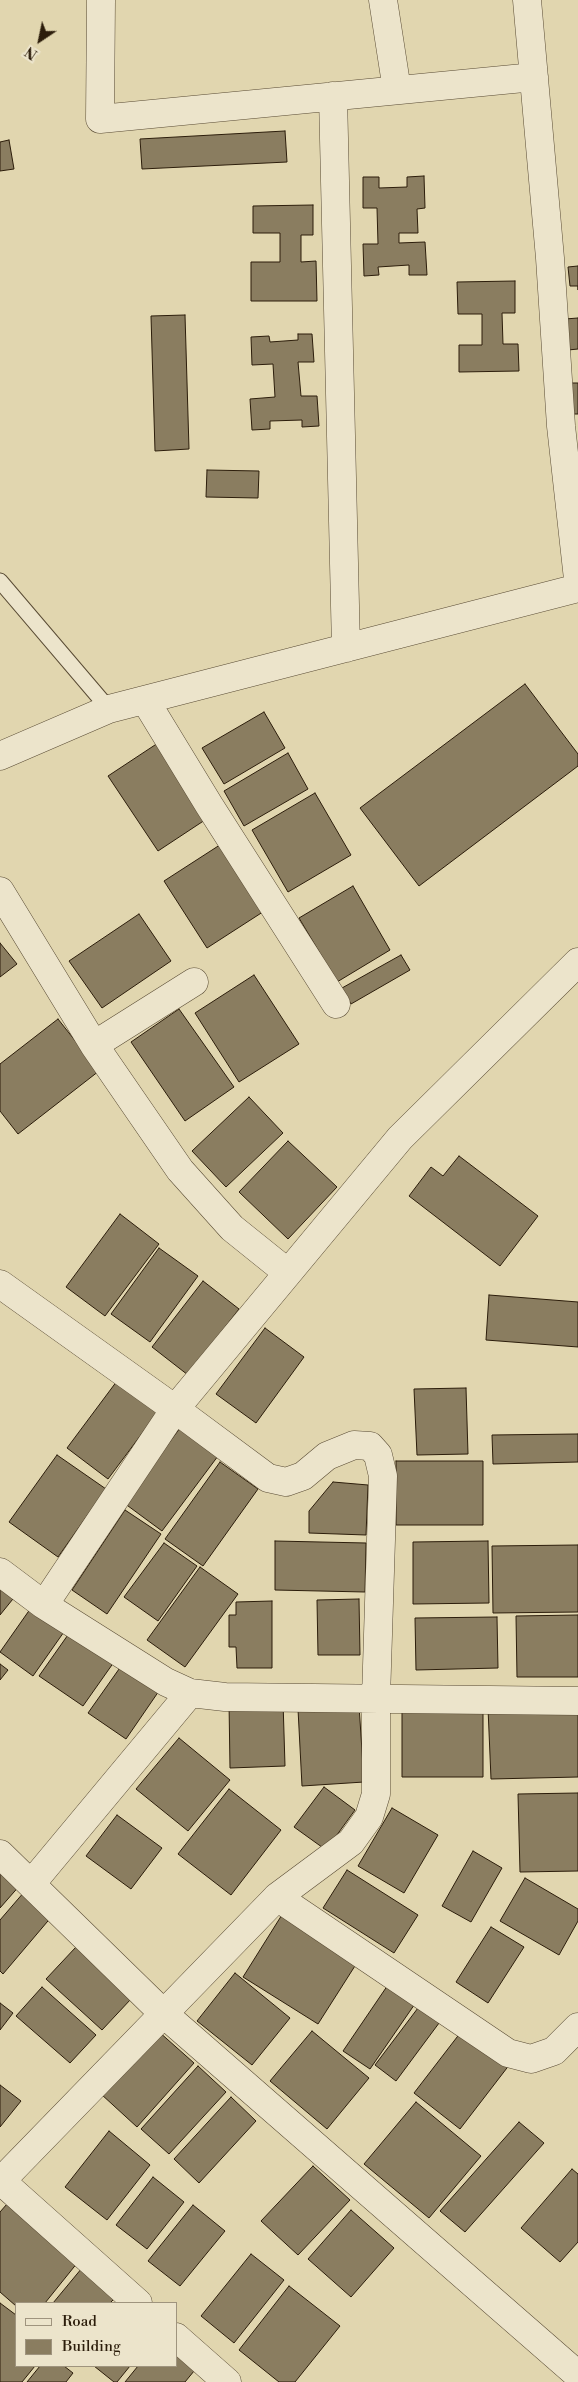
<!DOCTYPE html>
<style>
body{margin:0}
#map{position:relative;width:578px;height:2382px;overflow:hidden;background:#e1d6af;font-family:"Libre Bodoni",serif}
canvas{display:block}
.legend{position:absolute;left:15px;top:2302px;width:162px;height:65px;box-sizing:border-box;background:#ece4cb;border:1px solid #9f947e;margin:0;padding:6px 9px;list-style:none;font-size:15px;color:#2c1d0b}
.legend li{display:flex;align-items:center;gap:10px;height:25px}
.legend b{width:25px;border:1px solid #9f947e}
.north{position:absolute;left:15px;top:15px;width:50px;height:50px;-webkit-text-stroke:4px #ece4cb;paint-order:stroke;rotate:214deg;font-size:14px;font-weight:700;line-height:20px;text-align:center;color:#2c1d0b}
.north::after{content:'';display:block;margin:auto;width:18px;height:22px;background:#2c1d0b;clip-path:polygon(50% 0,100% 100%,50% 72%,0 100%)}
</style>
<div id="map">
<canvas width="578" height="2382"></canvas>
<ul class="legend">
<li><b style="height:6px;background:#ece4cb"></b>Road</li>
<li><b style="height:14px;background:#8a7d60"></b>Building</li>
</ul>
<div class="north">N</div>
</div>
<script>
const context = document.querySelector('canvas').getContext('2d');
context.lineJoin = 'round';
function fill(path, color) { context.fillStyle = color; context.fill(path, 'evenodd'); }
const shape = rows => new Path2D(rows.map(r => 'M' + r).join(''));
function strokePath(path, color, width, dash) { context.strokeStyle = color; context.lineWidth = width; context.lineCap = dash ? 'butt' : 'round'; context.setLineDash(dash || []); context.stroke(path); }
const building = shape([
 [285,131,287,162,142,169,140,139,285,131],
 [9,140,14,169,0,171,0,142,9,140],
 [424,176,425,208,417,209,418,233,399,233,399,243,425,242,427,275,409,275,409,265,378,267,379,275,364,276,363,244,378,244,377,208,363,208,363,177,379,177,379,188,407,187,407,177,424,176],
 [313,205,313,235,301,235,301,262,316,261,317,301,251,301,251,262,280,262,280,233,253,233,253,206,313,205],
 [578,266,578,290,578,286,570,286,568,267,578,266],
 [515,281,515,313,502,313,503,344,518,344,519,371,459,372,459,345,482,345,482,314,458,314,457,282,515,281],
 [185,315,189,449,155,451,151,316,185,315],
 [578,318,578,349,568,350,565,319,578,318],
 [298,334,312,334,314,362,298,362,301,396,317,396,319,426,302,427,302,420,270,421,270,429,252,430,250,399,275,397,273,364,252,365,251,337,269,336,270,342,298,340,298,334],
 [570,383,578,383,578,414,570,414,570,383],
 [207,470,259,471,258,498,206,497,207,470],
 [525,684,578,754,578,766,419,886,360,808,525,684],
 [264,712,285,748,224,784,202,748,264,712],
 [158,743,208,818,158,851,108,776,158,743],
 [288,753,308,789,244,826,224,791,288,753],
 [315,793,351,855,288,892,252,830,315,793],
 [226,841,269,908,207,948,164,881,226,841],
 [353,886,390,950,337,982,299,918,353,886],
 [139,914,171,961,102,1008,69,961,139,914],
 [0,943,17,964,0,977,0,943],
 [401,955,410,970,351,1004,342,988,401,955],
 [254,975,299,1044,239,1082,195,1013,254,975],
 [179,1009,234,1087,185,1121,131,1042,179,1009],
 [58,1019,99,1071,18,1134,0,1111,0,1064,58,1019],
 [249,1097,283,1133,226,1187,192,1151,249,1097],
 [288,1141,337,1187,288,1239,239,1192,288,1141],
 [459,1156,538,1216,500,1266,409,1196,431,1167,443,1176,459,1156],
 [120,1214,159,1244,105,1316,66,1287,120,1214],
 [159,1248,198,1276,150,1342,111,1314,159,1248],
 [203,1281,239,1309,188,1375,152,1347,203,1281],
 [489,1295,578,1302,578,1347,486,1340,489,1295],
 [265,1328,304,1357,256,1423,216,1394,265,1328],
 [117,1381,158,1412,108,1479,67,1448,117,1381],
 [466,1388,468,1454,417,1455,414,1389,466,1388],
 [180,1428,218,1456,162,1531,124,1503,180,1428],
 [578,1434,578,1462,493,1464,492,1435,578,1434],
 [57,1455,106,1489,58,1557,9,1522,57,1455],
 [396,1461,483,1461,483,1525,396,1525,396,1461],
 [220,1462,258,1489,203,1566,165,1539,220,1462],
 [333,1482,368,1485,366,1535,309,1533,309,1511,333,1482],
 [125,1510,161,1534,107,1614,72,1590,125,1510],
 [275,1541,366,1543,365,1592,275,1590,275,1541],
 [488,1541,489,1603,413,1604,413,1542,488,1541],
 [164,1543,197,1566,158,1621,124,1597,164,1543],
 [578,1545,578,1612,493,1613,492,1546,578,1545],
 [200,1567,238,1594,185,1667,147,1640,200,1567],
 [0,1573,21,1589,0,1615,0,1573],
 [359,1599,360,1655,318,1655,317,1600,359,1599],
 [272,1601,272,1668,237,1668,236,1647,229,1647,229,1615,236,1615,236,1602,272,1601],
 [33,1605,66,1629,33,1676,0,1652,33,1605],
 [578,1615,578,1677,517,1677,516,1616,578,1615],
 [497,1617,498,1668,416,1670,415,1618,497,1617],
 [70,1632,114,1662,83,1706,39,1676,70,1632],
 [124,1662,161,1688,126,1739,88,1713,124,1662],
 [0,1664,8,1670,0,1680,0,1664],
 [283,1701,285,1766,230,1768,229,1702,283,1701],
 [359,1705,364,1782,302,1786,298,1709,359,1705],
 [578,1706,578,1777,491,1779,488,1708,578,1706],
 [402,1708,483,1709,483,1777,402,1777,402,1708],
 [179,1738,230,1780,188,1831,136,1789,179,1738],
 [324,1787,355,1810,326,1850,294,1827,324,1787],
 [229,1789,281,1830,231,1895,178,1854,229,1789],
 [578,1793,578,1871,520,1872,518,1794,578,1793],
 [392,1808,438,1835,404,1893,358,1866,392,1808],
 [117,1815,162,1848,131,1889,86,1856,117,1815],
 [473,1851,502,1868,471,1922,442,1906,473,1851],
 [0,1866,21,1884,0,1908,0,1866],
 [347,1870,418,1915,394,1953,323,1908,347,1870],
 [525,1878,578,1909,578,1921,559,1955,500,1921,525,1878],
 [25,1891,53,1915,3,1974,0,1971,0,1920,25,1891],
 [285,1910,360,1958,318,2024,243,1977,285,1910],
 [491,1927,524,1947,488,2003,456,1982,491,1927],
 [76,1947,131,1999,102,2030,46,1979,76,1947],
 [235,1973,290,2018,252,2065,197,2021,235,1973],
 [392,1979,419,1998,370,2069,343,2051,392,1979],
 [42,1987,96,2035,70,2063,16,2016,42,1987],
 [424,2000,445,2015,396,2081,375,2065,424,2000],
 [0,2003,13,2013,0,2030,0,2003],
 [464,2028,510,2064,460,2129,414,2093,464,2028],
 [158,2031,194,2063,137,2127,101,2094,158,2031],
 [312,2031,369,2078,327,2129,270,2081,312,2031],
 [198,2066,226,2092,169,2154,141,2129,198,2066],
 [0,2085,21,2101,0,2127,0,2085],
 [231,2097,256,2121,199,2183,174,2159,231,2097],
 [416,2102,481,2156,429,2218,364,2164,416,2102],
 [519,2122,544,2143,465,2232,440,2211,519,2122],
 [109,2131,150,2165,107,2220,65,2187,109,2131],
 [313,2166,350,2200,298,2255,261,2221,313,2166],
 [572,2169,578,2174,578,2242,560,2262,521,2228,572,2169],
 [153,2177,184,2202,147,2249,116,2225,153,2177],
 [7,2204,78,2262,45,2303,16,2303,16,2306,0,2292,0,2212,7,2204],
 [193,2205,225,2231,180,2286,148,2261,193,2205],
 [351,2210,394,2248,351,2297,308,2259,351,2210],
 [251,2254,284,2280,234,2343,201,2316,251,2254],
 [82,2268,116,2297,110,2303,53,2303,82,2268],
 [289,2286,340,2326,295,2382,279,2382,239,2350,289,2286],
 [0,2303,16,2315,16,2366,35,2366,22,2382,0,2382,0,2303],
 [176,2346,199,2365,185,2382,125,2382,138,2366,176,2366,176,2346],
 [40,2366,64,2366,73,2373,66,2382,27,2382,40,2366],
 [94,2366,130,2366,117,2382,114,2382,94,2366]
]);
const service = shape([
 [0,581,109,709]
]);
const minor = shape([
 [101,0,100,119,534,77],
 [383,0,397,90],
 [527,0,550,258,561,426,578,579],
 [333,96,346,648],
 [145,700,209,805,336,1004],
 [0,756,109,709,578,588],
 [0,891,94,1045,180,1170,232,1228,288,1273],
 [94,1045,194,982],
 [0,1284,175,1409,268,1478,286,1482,303,1476,327,1456,354,1445,370,1446,378,1455,383,1476,376,1698,376,1794,369,1817,351,1842,277,1897],
 [0,1572,44,1605,175,1409,400,1138,578,962],
 [44,1605,166,1682,190,1693,225,1697,578,1701],
 [0,1854,164,2014,578,2375],
 [31,1884,190,1693],
 [0,2180,138,2303],
 [1,2181,277,1897,508,2053,531,2059,554,2051,578,2027],
 [176,2337,227,2382]
]);
fill(building, '#8a7d60');
strokePath(building, '#2c1d0b', 1);
strokePath(service, '#594b34', 17);
strokePath(minor, '#594b34', 29);
strokePath(service, '#ece4cb', 15);
strokePath(minor, '#ece4cb', 28);
</script>
